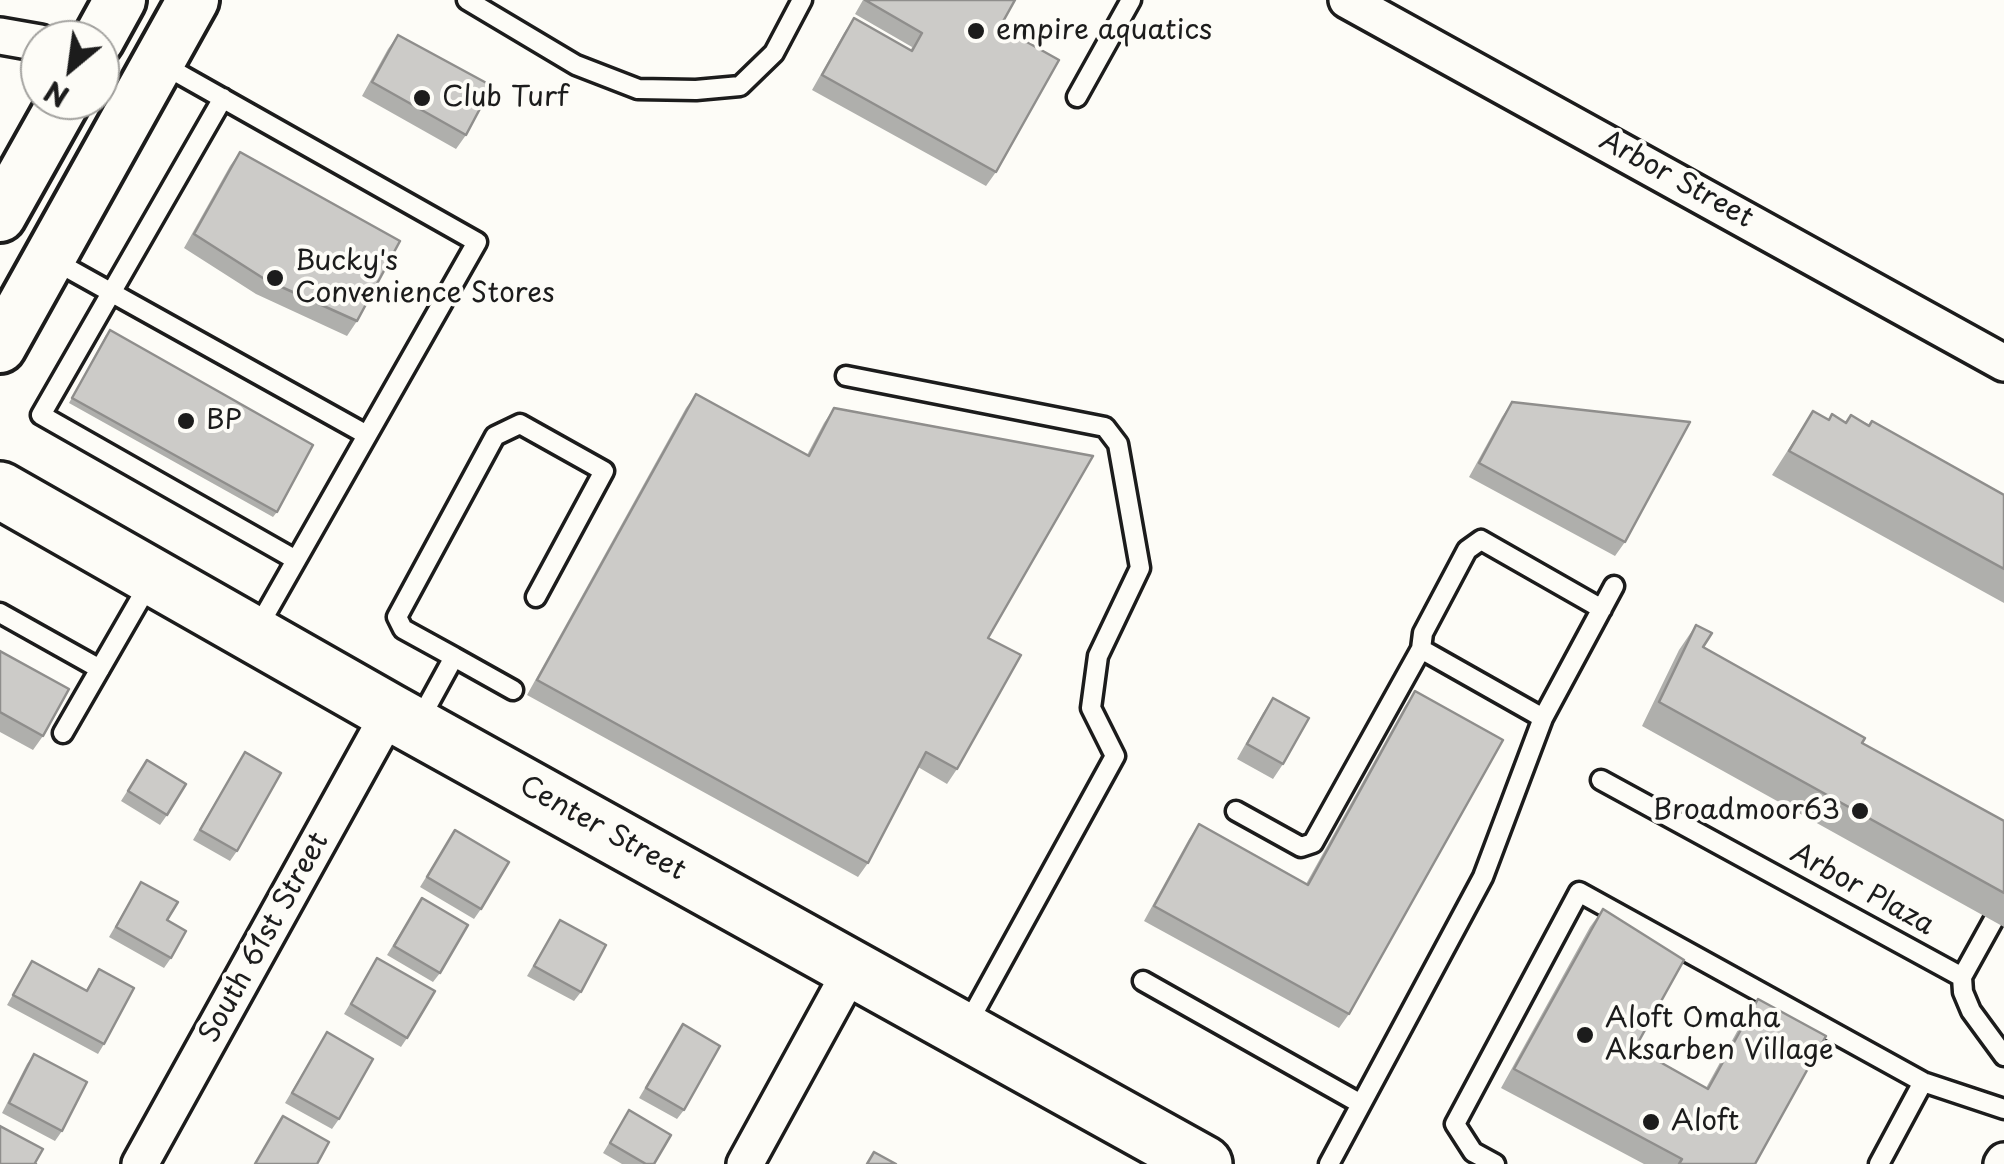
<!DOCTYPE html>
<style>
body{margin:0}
#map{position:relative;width:2004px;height:1164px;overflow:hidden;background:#fdfcf7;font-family:"Playpen Sans",sans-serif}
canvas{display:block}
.north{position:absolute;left:20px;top:20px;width:100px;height:100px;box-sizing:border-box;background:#fdfcf7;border:2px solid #a3a29f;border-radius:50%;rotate:209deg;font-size:28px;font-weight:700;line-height:40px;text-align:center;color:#1c1c1c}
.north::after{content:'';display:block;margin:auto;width:35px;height:45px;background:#1c1c1c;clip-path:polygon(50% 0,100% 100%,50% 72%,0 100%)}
</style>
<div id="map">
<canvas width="2004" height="1164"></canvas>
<div class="north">N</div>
</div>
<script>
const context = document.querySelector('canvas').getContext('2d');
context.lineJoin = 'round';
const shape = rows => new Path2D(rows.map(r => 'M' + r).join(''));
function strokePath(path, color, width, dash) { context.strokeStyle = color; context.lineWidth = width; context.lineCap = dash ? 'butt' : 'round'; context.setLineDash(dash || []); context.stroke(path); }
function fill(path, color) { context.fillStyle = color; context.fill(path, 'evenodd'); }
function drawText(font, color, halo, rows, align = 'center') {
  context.font = font + ' "Playpen Sans",sans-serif'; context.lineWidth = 8; context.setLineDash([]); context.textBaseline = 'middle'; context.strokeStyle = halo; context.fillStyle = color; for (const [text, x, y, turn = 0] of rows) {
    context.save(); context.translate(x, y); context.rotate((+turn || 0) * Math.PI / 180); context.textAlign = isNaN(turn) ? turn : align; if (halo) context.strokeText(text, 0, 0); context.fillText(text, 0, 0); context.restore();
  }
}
const lane = shape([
 [467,0,576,65,638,89,696,90,740,86,774,53,802,0],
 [160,63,477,242,257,629],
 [1077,97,1131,0],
 [223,98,41,415,296,560],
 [53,260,367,435],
 [846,376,1105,427,1118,444,1140,568,1098,656,1091,708,1115,756,967,1025],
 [0,613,100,669],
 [1421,649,1543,718],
 [454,657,513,690],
 [419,721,454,657,403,629,397,617,495,436,520,424,604,471,536,597],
 [63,733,150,582],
 [1601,780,1962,977,1963,992,1971,1011,2004,1056],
 [1236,811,1301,847,1313,843,1421,649,1423,633,1467,550,1481,540,1602,609],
 [1962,977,1993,921],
 [1143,981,1361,1104],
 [1329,1164,1483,877,1543,718,1614,586],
 [1495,1164,1473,1152,1455,1124,1579,892,1923,1082,2004,1109],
 [1879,1164,1923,1082]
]);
const street = shape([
 [1347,0,2004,363],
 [0,36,40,43],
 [140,1164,390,712],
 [745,1164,853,967],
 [2002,1164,2004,1161]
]);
const secondary = shape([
 [98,40,120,0],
 [0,216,65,100],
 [0,347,193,0]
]);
const primary = shape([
 [0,490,390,712,1204,1164]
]);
const wall = shape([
 [863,0,1015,0,1000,27,996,172,986,186,812,90,844,33,854,18,911,50,912,47,855,14],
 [398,35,466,135,456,149,362,96,388,49],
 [240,152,357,321,347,336,256,294,184,248,230,166],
 [106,335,277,512,273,517,69,403],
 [696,394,807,455,824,423,834,408,988,638,957,769,947,784,918,767,868,863,858,877,527,695,686,408],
 [1512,402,1625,542,1615,556,1469,477,1502,417],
 [1813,411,1828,420,1846,423,1851,415,2004,495,2004,603,1772,475],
 [1696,625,1703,647,1862,743,2004,821,2004,927,1642,726,1679,650],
 [0,651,43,736,33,750,0,732],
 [1415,691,1349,1014,1339,1028,1144,921,1189,839,1199,824,1306,884,1405,706],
 [1273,698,1283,764,1273,779,1237,759,1263,713],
 [245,752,237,851,230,861,193,840],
 [147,760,167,815,160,825,121,801],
 [455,830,481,909,474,919,420,887],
 [141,882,171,958,164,968,109,937],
 [422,898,440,973,433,982,387,955],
 [1603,909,1635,1048,1706,1088,1745,1017,1758,999,1755,1164,1644,1164,1501,1088,1590,927],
 [560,920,581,992,574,1001,527,976],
 [377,958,407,1038,401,1047,344,1014],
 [32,961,86,990,99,969,104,1044,98,1054,7,1005],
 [683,1024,684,1110,677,1119,639,1098],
 [327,1032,339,1119,332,1129,285,1103],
 [34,1054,62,1131,55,1141,2,1113,27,1064],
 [629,1110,654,1164,622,1164,603,1153]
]);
const building = shape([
 [865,0,1015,0,1000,27,1059,60,996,172,822,75,854,18,912,51,922,33,865,0],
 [398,35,492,86,466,135,372,82,398,35],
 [240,152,400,241,357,321,266,280,194,234,240,152],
 [110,330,313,445,277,512,72,398,110,330],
 [696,394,809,456,834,408,1093,456,988,638,1021,655,957,769,926,752,868,863,537,680,696,394],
 [1512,402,1690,422,1625,542,1479,463,1512,402],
 [1813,411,1829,420,1832,414,1846,423,1851,415,1869,426,1872,421,2004,495,2004,569,1789,451,1813,411],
 [1696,625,1712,633,1703,647,1865,738,1862,743,2004,821,2004,893,1659,702,1696,625],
 [0,651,69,689,43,736,0,712,0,651],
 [1415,691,1503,740,1349,1014,1154,906,1199,824,1308,885,1415,691],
 [1273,698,1309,718,1283,764,1247,744,1273,698],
 [245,752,281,773,237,851,200,830,245,752],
 [147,760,186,784,167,815,128,791,147,760],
 [455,830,509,862,481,909,427,877,455,830],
 [141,882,178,902,167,920,186,931,171,958,116,927,141,882],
 [422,898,468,925,440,973,394,946,422,898],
 [1603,909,1684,960,1635,1048,1708,1089,1758,999,1826,1036,1755,1164,1679,1164,1682,1159,1514,1069,1603,909],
 [560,920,606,945,581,992,534,966,560,920],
 [377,958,435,991,407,1038,351,1004,377,958],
 [32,961,87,991,99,969,134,988,104,1044,13,995,32,961],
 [683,1024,720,1046,684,1110,646,1088,683,1024],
 [327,1032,373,1059,339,1119,292,1093,327,1032],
 [34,1054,87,1082,62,1131,9,1103,34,1054],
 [629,1110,671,1135,654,1164,646,1164,610,1143,629,1110],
 [283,1116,329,1142,317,1164,255,1164,283,1116],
 [0,1126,43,1149,35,1163,36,1164,0,1164,0,1126],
 [874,1152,896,1164,867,1164,874,1152]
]);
const markers = [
 [976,31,10,"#1c1c1c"],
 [422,98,10,"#1c1c1c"],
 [275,278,10,"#1c1c1c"],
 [186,421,10,"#1c1c1c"],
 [1860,811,10,"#1c1c1c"],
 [1585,1035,10,"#1c1c1c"],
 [1651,1122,10,"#1c1c1c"]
];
const poiNames = [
 ["empire aquatics",996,31],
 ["Club Turf",442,98],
 ["Bucky's",295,262],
 ["Convenience Stores",295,294],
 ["BP",206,421],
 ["Broadmoor63",1840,811,"right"],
 ["Aloft Omaha",1605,1019],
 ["Aksarben Village",1605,1051],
 ["Aloft",1671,1122]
];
const streetNames = [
 ["Arbor Street",1676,180,29],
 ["Center Street",602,829,29],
 ["Arbor Plaza",1862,890,29],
 ["South 61st Street",265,938,-61]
];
strokePath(lane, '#1c1c1c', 25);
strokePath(street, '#1c1c1c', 42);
strokePath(secondary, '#1c1c1c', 58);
strokePath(primary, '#1c1c1c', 62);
strokePath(lane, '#fdfcf7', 18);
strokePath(street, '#fdfcf7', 35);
strokePath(secondary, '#fdfcf7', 50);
strokePath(primary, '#fdfcf7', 55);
fill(wall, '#afafac');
fill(building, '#cccbc8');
strokePath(building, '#8f8e8c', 2.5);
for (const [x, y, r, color] of markers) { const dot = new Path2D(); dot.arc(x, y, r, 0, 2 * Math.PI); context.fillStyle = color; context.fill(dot); strokePath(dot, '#fdfcf7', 4); }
drawText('28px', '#1c1c1c', '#fdfcf7', poiNames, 'left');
drawText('28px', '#1c1c1c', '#fdfcf7', streetNames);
</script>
